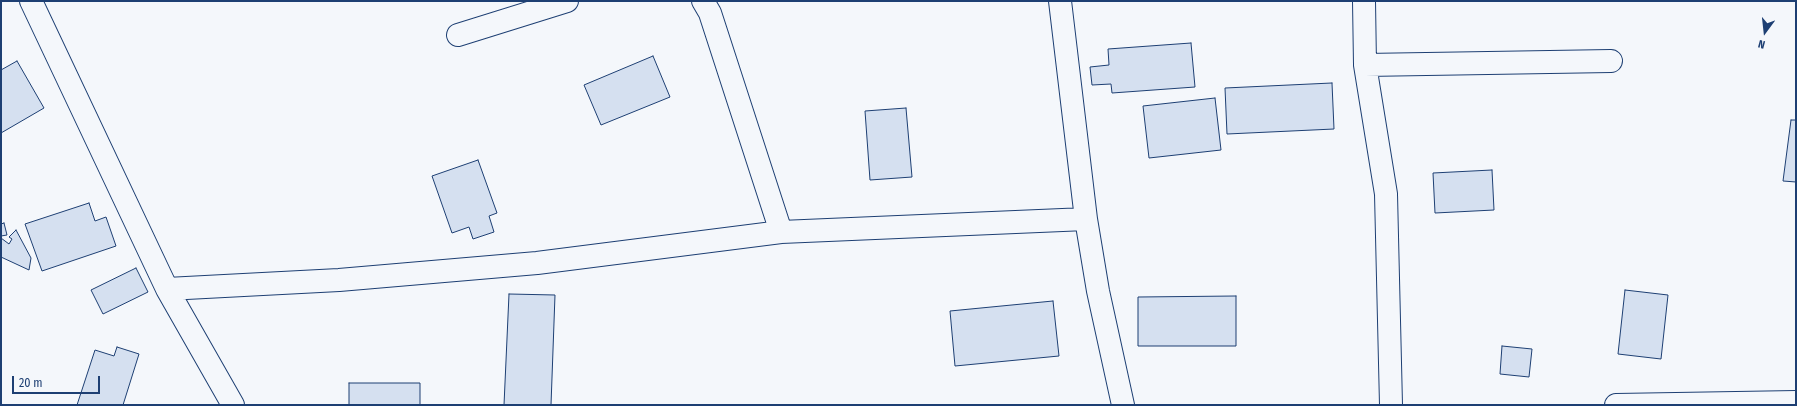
<!DOCTYPE html>
<style>
body{margin:0}
#map{position:relative;width:1797px;height:406px;overflow:hidden;background:#f4f7fb;font-family:"Fira Sans Condensed",sans-serif}
canvas{display:block}
.frame{position:absolute;inset:0;border:2px solid #1d3f73;pointer-events:none}
.north{position:absolute;left:1745px;top:12px;width:40px;height:40px;-webkit-text-stroke:3px #f4f7fb;paint-order:stroke;rotate:195deg;font-size:11px;font-weight:700;line-height:16px;text-align:center;color:#1d3f73}
.north::after{content:'';display:block;margin:auto;width:14px;height:18px;background:#1d3f73;clip-path:polygon(50% 0,100% 100%,50% 72%,0 100%)}
.scale{position:absolute;left:12px;top:376px;width:88px;height:18px;box-sizing:border-box;border:2px solid #1d3f73;border-top:0;padding-left:5px;font-size:12px;line-height:14px;white-space:nowrap;color:#1d3f73;-webkit-text-stroke:3px #f4f7fb;paint-order:stroke}
</style>
<div id="map">
<canvas width="1797" height="406"></canvas>
<div class="frame"></div>
<div class="north">N</div>
<div class="scale">20 m</div>
</div>
<script>
const context = document.querySelector('canvas').getContext('2d');
context.lineJoin = 'round';
function fill(path, color) { context.fillStyle = color; context.fill(path, 'evenodd'); }
const shape = rows => new Path2D(rows.map(r => 'M' + r).join(''));
function strokePath(path, color, width, dash) { context.strokeStyle = color; context.lineWidth = width; context.lineCap = dash ? 'butt' : 'round'; context.setLineDash(dash || []); context.stroke(path); }
const building = shape([
 [1191,43,1195,87,1112,93,1111,84,1092,85,1090,67,1109,65,1108,49,1191,43],
 [653,56,670,97,601,125,584,85,653,56],
 [17,61,44,108,1,133,1,70,17,61],
 [1332,83,1334,129,1227,134,1225,88,1332,83],
 [1215,98,1221,150,1149,158,1143,106,1215,98],
 [906,108,912,177,870,180,865,111,906,108],
 [1791,120,1796,120,1796,182,1783,181,1791,120],
 [478,160,497,213,489,216,494,232,473,239,469,227,452,233,432,176,478,160],
 [1492,170,1494,210,1435,213,1433,173,1492,170],
 [89,203,95,221,106,217,116,246,42,271,25,224,89,203],
 [4,223,7,235,1,236,1,224,4,223],
 [16,230,31,258,29,270,1,257,1,238,9,244,12,239,9,237,16,230],
 [136,268,148,292,103,314,91,290,136,268],
 [1625,290,1668,295,1661,359,1618,354,1625,290],
 [509,294,555,295,551,405,504,405,509,294],
 [1236,296,1236,346,1138,346,1138,297,1236,296],
 [1053,301,1059,356,955,366,950,311,1053,301],
 [1502,346,1532,349,1529,377,1500,374,1502,346],
 [117,347,139,354,123,405,77,405,95,350,114,356,117,347],
 [349,383,420,383,420,405,349,405,349,383]
]);
const street = shape([
 [31,1,167,289],
 [703,1,710,13,781,232],
 [1060,1,1086,219],
 [1364,1,1365,65,1386,194,1391,405],
 [458,35,567,1],
 [1365,65,1611,61],
 [233,405,167,289,339,280,537,263,781,232,1086,219,1098,291,1123,405],
 [1616,405,1796,402]
]);
fill(building, '#d5e0f0');
strokePath(building, '#1d3f73', 1);
strokePath(street, '#1d3f73', 24);
strokePath(street, '#f4f7fb', 22);
</script>
